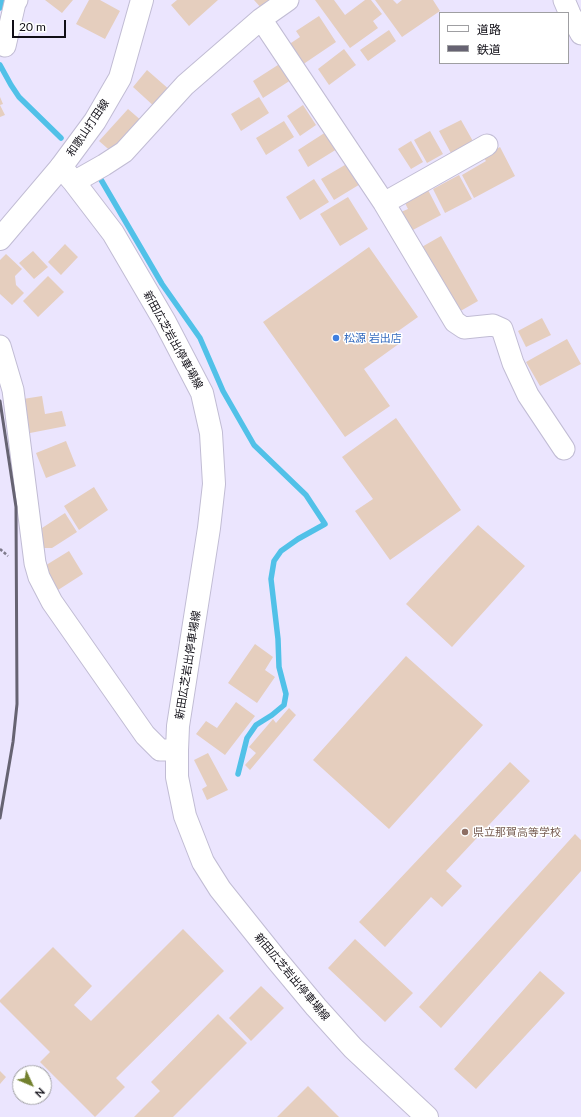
<!DOCTYPE html>
<meta charset="utf-8">
<style>
body{margin:0}
#map{position:relative;width:581px;height:1117px;overflow:hidden;background:#ebe5fe;font-family:Lato,"Noto Sans JP",sans-serif}
canvas{display:block}
.legend{position:absolute;left:439px;top:12px;width:130px;height:52px;box-sizing:border-box;background:#fff;border:1px solid #9f9fa2;margin:0;padding:5px 7px;list-style:none;font-size:12px;color:#100e16}
.legend li{display:flex;align-items:center;gap:8px;height:20px}
.legend b{width:20px;border:1px solid #9f9fa2}
.north{position:absolute;left:12px;top:1065px;width:40px;height:40px;box-sizing:border-box;background:#fff;border:1px solid #9f9fa2;border-radius:50%;rotate:134deg;font-size:11px;font-weight:700;line-height:16px;text-align:center;color:#100e16}
.north::after{content:'';display:block;margin:auto;width:14px;height:18px;background:#72802d;clip-path:polygon(50% 0,100% 100%,50% 72%,0 100%)}
.scale{position:absolute;left:12px;top:20px;width:54px;height:18px;box-sizing:border-box;border:2px solid #100e16;border-top:0;padding-left:5px;font-size:12px;line-height:14px;white-space:nowrap;color:#100e16;-webkit-text-stroke:3px #fff;paint-order:stroke}
</style>
<div id="map">
<canvas width="581" height="1117"></canvas>
<ul class="legend">
<li><b style="height:5px;background:#fff"></b>道路</li>
<li><b style="height:5px;background:#666372"></b>鉄道</li>
</ul>
<div class="north">N</div>
<div class="scale">20 m</div>
</div>
<script>
const context = document.querySelector('canvas').getContext('2d');
context.lineJoin = 'round';
const shape = rows => new Path2D(rows.map(r => 'M' + r).join(''));
function strokePath(path, color, width, dash) { context.strokeStyle = color; context.lineWidth = width; context.lineCap = dash ? 'butt' : 'round'; context.setLineDash(dash || []); context.stroke(path); }
function fill(path, color) { context.fillStyle = color; context.fill(path, 'evenodd'); }
function drawText(font, color, halo, rows, align = 'center') {
  context.font = font + ' Lato,"Noto Sans JP",sans-serif'; context.lineWidth = 3; context.setLineDash([]); context.textBaseline = 'middle'; context.strokeStyle = halo; context.fillStyle = color; for (const [text, x, y, turn = 0] of rows) {
    context.save(); context.translate(x, y); context.rotate((+turn || 0) * Math.PI / 180); context.textAlign = isNaN(turn) ? turn : align; if (halo) context.strokeText(text, 0, 0); context.fillText(text, 0, 0); context.restore();
  }
}
const stream = shape([
 [0,8,2,0],
 [0,65,11,85,19,97,61,138],
 [100,178,162,284,200,338,223,391,254,445,306,495,325,524,298,539,281,551,274,561,271,579,278,639,279,667,286,694,284,705,272,715,256,725,247,738,238,774]
]);
const building = shape([
 [45,0,73,0,62,13],
 [89,0,100,0,120,11,105,39,76,24],
 [177,0,218,0,189,26,171,5],
 [254,0,276,0,263,10],
 [315,0,334,0,345,15,365,0,371,0,382,14,373,21,378,28,350,48],
 [375,0,393,0,397,4,402,0,433,0,440,11,402,37],
 [319,16,336,42,302,65,288,45,300,37,296,31],
 [389,30,396,41,368,61,360,50],
 [344,49,356,65,329,85,318,69],
 [281,63,291,80,263,98,253,81],
 [147,70,171,91,156,108,133,87],
 [0,97,3,104,0,105,5,115,0,117],
 [259,97,269,113,241,131,231,114],
 [303,105,316,125,300,136,287,116],
 [128,109,143,122,114,154,99,141],
 [461,120,474,143,452,155,439,131],
 [284,121,294,137,266,155,256,138],
 [430,131,443,154,427,163,414,140],
 [326,132,337,149,308,167,298,150],
 [411,141,423,162,411,169,398,149],
 [500,147,515,176,474,198,462,175,486,161,483,157],
 [350,162,362,183,334,200,321,179],
 [459,175,472,199,445,213,433,189],
 [314,179,329,202,300,220,286,197],
 [428,190,441,215,411,231,401,212,408,209,405,203],
 [348,197,368,229,340,246,320,214],
 [441,236,478,301,457,313,420,248],
 [65,244,78,257,61,275,48,262],
 [369,247,418,317,394,334,400,343,364,369,390,406,345,437,263,322],
 [33,251,48,267,34,279,19,263],
 [6,254,22,269,15,276,16,285,24,293,12,305,0,294,0,260],
 [48,276,64,292,38,317,23,301],
 [542,318,551,335,526,347,518,331],
 [567,339,581,364,540,386,526,362],
 [42,396,45,414,62,411,66,426,30,433,23,399],
 [396,418,461,510,390,560,355,511,373,499,342,457],
 [66,441,76,466,46,478,36,453],
 [94,487,108,510,79,530,64,506],
 [65,513,77,532,52,548,43,548,42,528],
 [478,525,525,566,452,647,406,604],
 [69,551,83,574,58,590,43,567],
 [255,644,273,657,265,670,275,677,257,703,228,683],
 [406,656,483,725,389,829,313,760],
 [236,702,255,716,225,755,196,734,206,721,217,728],
 [289,708,296,715,250,770,245,765,256,753,249,747,273,719,276,723],
 [208,753,228,790,207,800,202,789,207,786,194,760],
 [510,762,530,781,446,871,462,886,442,907,431,897,385,947,359,922],
 [575,834,581,840,581,871,441,1028,419,1007],
 [183,929,224,971,116,1078,125,1087,95,1117,40,1062,50,1052,0,1002,0,1000,53,947,92,986,74,1005,91,1021],
 [355,939,413,993,385,1022,328,968],
 [540,971,565,993,476,1089,454,1069],
 [261,986,284,1008,251,1041,229,1018],
 [218,1014,247,1043,173,1117,134,1117,160,1091,151,1082],
 [0,1071,6,1077,0,1084],
 [308,1086,339,1117,277,1117]
]);
const path = shape([
 [0,549,8,556]
]);
const minor = shape([
 [564,0,570,14,581,34],
 [261,19,384,203,455,322,464,328,493,325,502,329,513,363,528,395,564,449],
 [5,46,15,3,17,0],
 [74,182,104,165,124,152,185,85,261,19,288,0],
 [384,203,487,145],
 [0,346,13,390,35,563,39,577,52,602,145,735,160,750,177,750]
]);
const secondary = shape([
 [61,167,74,182,113,233,165,322,202,393,211,433,214,484,209,528,178,726,177,750,177,777,185,816,203,862,220,889,276,959,316,1007,353,1048,427,1117]
]);
const primary = shape([
 [0,239,61,167,95,121,120,78,142,0]
]);
const rail = shape([
 [0,401,16,507,17,704,13,742,0,818]
]);
const markers = [
 [336,338,4,"#3f7fe0"],
 [465,832,4,"#8d6e63"]
];
const streetNames = [
 ["和歌山打田線",88,128,-56],
 ["新田広芝岩出停車場線",173,340,61],
 ["新田広芝岩出停車場線",188,665,-81],
 ["新田広芝岩出停車場線",292,977,50]
];
const shopNames = [
 ["松源 岩出店",344,338]
];
const educationNames = [
 ["県立那賀高等学校",473,832]
];
strokePath(stream, '#51c1e8', 5.5);
fill(building, '#e5cebe');
strokePath(minor, '#c1bcd4', 23);
strokePath(secondary, '#c1bcd4', 24);
strokePath(primary, '#c1bcd4', 24);
strokePath(path, '#7e7a8b', 2.5, [3, 2]);
strokePath(minor, '#fff', 21);
strokePath(secondary, '#fff', 22);
strokePath(primary, '#fff', 22);
strokePath(rail, '#666372', 3);
for (const [x, y, r, color] of markers) { const dot = new Path2D(); dot.arc(x, y, r, 0, 2 * Math.PI); context.fillStyle = color; context.fill(dot); strokePath(dot, '#fff', 1.5); }
drawText('11px', '#100e16', '#fff', streetNames);
drawText('11px', '#366cbe', '#fff', shopNames, 'left');
drawText('11px', '#785e54', '#fff', educationNames, 'left');
</script>
